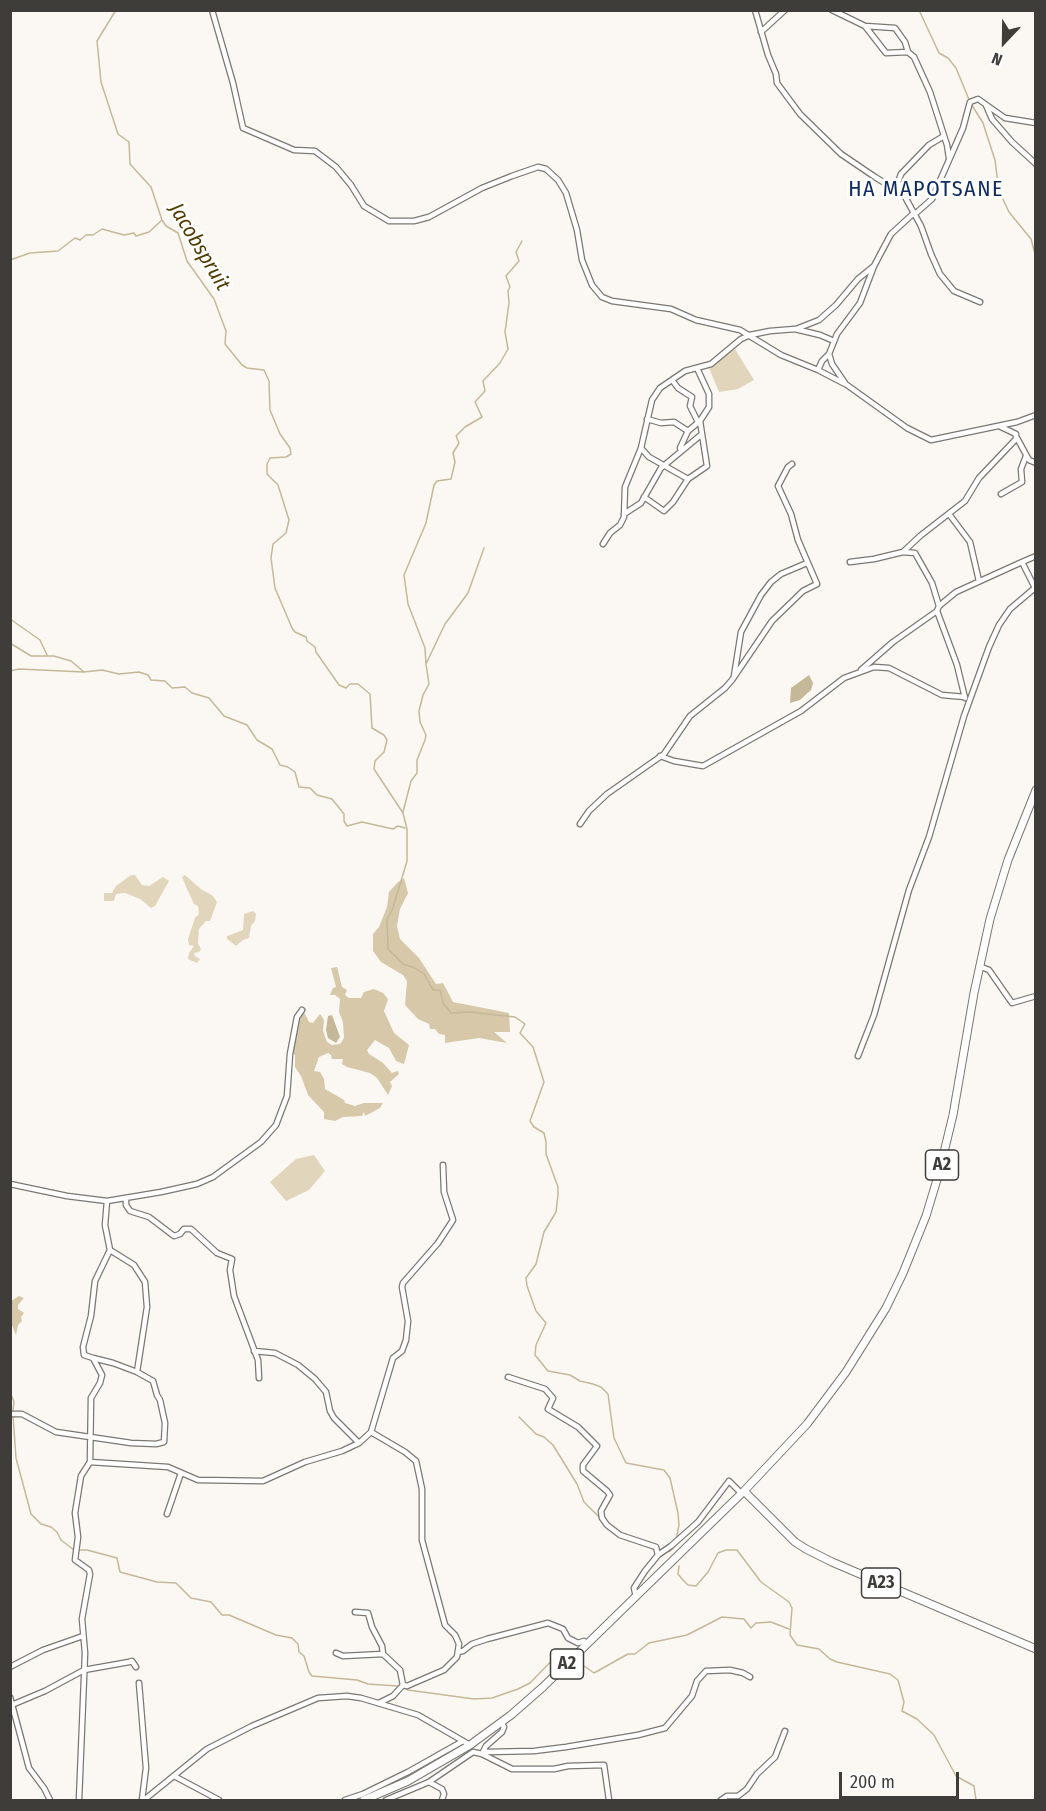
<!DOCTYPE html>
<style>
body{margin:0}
#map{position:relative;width:1046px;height:1811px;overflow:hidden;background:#fbf8f3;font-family:"Fira Sans Condensed",sans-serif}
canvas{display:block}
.frame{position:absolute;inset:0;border:12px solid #3e3d3a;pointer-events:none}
.north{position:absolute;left:974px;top:12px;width:60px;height:60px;-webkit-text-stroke:4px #fff;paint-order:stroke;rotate:202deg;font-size:16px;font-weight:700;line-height:24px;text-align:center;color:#3e3d3a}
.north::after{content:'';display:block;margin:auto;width:21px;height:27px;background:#3e3d3a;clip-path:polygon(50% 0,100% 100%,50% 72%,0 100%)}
.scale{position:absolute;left:839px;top:1772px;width:120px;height:27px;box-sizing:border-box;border:3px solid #3e3d3a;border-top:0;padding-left:8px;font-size:18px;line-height:21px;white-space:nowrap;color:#3e3d3a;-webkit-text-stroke:4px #fff;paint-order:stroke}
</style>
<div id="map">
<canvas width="1046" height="1811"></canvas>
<div class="frame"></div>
<div class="north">N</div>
<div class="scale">200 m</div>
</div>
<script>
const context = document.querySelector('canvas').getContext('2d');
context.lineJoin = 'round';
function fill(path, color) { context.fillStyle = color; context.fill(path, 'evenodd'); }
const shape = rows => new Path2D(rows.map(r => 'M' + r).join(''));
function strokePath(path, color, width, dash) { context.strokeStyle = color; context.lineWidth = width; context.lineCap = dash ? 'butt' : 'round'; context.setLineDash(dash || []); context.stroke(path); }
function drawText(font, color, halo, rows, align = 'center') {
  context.font = font + ' "Fira Sans Condensed",sans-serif'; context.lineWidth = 6; context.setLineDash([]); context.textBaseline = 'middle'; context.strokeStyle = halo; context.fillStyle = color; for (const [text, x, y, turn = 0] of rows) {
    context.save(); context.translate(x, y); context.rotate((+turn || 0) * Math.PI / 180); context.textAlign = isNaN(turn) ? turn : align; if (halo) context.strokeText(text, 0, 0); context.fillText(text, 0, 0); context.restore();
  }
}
const green = shape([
 [735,349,754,380,738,389,719,392,709,368],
 [131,875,135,875,142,885,149,886,163,877,169,881,155,906,151,908,140,899,125,893,116,894,114,901,104,901,104,893,112,893,116,886],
 [185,875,201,889,213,896,217,902,210,921,206,921,199,929,198,943,201,949,199,952,194,953,195,956,200,959,197,963,188,959,189,953,194,946,189,945,188,939,195,918,199,914,198,906,194,904,187,889,182,877],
 [253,911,256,914,255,921,251,926,249,938,243,940,236,946,227,939,227,936,243,930,244,914],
 [314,1155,325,1171,309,1190,286,1201,270,1182,296,1159]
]);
const forest = shape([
 [404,878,408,893,400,909,397,926,400,939,419,958,436,984,443,983,453,1002,509,1013,510,1032,494,1032,507,1043,479,1038,445,1043,445,1035,439,1034,435,1029,430,1029,429,1024,418,1019,405,1005,407,981,403,975,381,962,373,951,373,934,379,927,387,907,389,892,397,883],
 [337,967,342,987,347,990,345,995,349,998,361,998,364,992,374,989,383,993,388,999,384,1011,394,1033,409,1045,404,1064,396,1061,389,1048,375,1040,367,1050,369,1054,383,1063,392,1073,398,1071,399,1074,390,1082,392,1086,388,1095,377,1078,370,1073,347,1067,342,1064,343,1059,332,1059,331,1055,328,1053,319,1057,314,1071,320,1072,324,1079,325,1089,344,1100,345,1103,355,1106,364,1103,383,1103,380,1108,365,1116,364,1112,362,1116,343,1117,335,1121,324,1119,324,1112,308,1095,301,1076,295,1067,295,1056,292,1051,298,1018,304,1012,309,1022,313,1023,320,1014,324,1020,323,1031,327,1042,332,1045,340,1044,344,1038,343,1022,339,1012,340,999,335,995,330,995,333,988,336,987,331,968],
 [19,1296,24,1298,18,1305,18,1309,24,1313,21,1317,22,1321,18,1325,16,1335,11,1323,11,1301]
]);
const water = shape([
 [809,675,813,683,811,690,800,700,790,703,791,688],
 [332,1015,340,1037,336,1043,328,1038,326,1030,328,1016]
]);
const stream = shape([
 [116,10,97,41,101,82,118,134,129,142,130,164,151,187,162,220,166,226,178,233,187,261,214,299,226,331,225,344,242,365,247,368,264,370,269,381,270,410,280,434,290,448,291,454,286,457,270,458,267,464,267,474,278,485,289,520,286,533,273,544,271,558,275,588,292,628,295,632,306,637,307,641,315,647,316,652,339,685,346,688,350,684,358,684,370,694,372,728,384,735,387,740,384,752,375,761,374,769,403,813,407,829,407,861,393,908,387,920,388,949,403,964,415,968,424,974,433,990,440,990,443,1003,451,1013,469,1012,515,1017,525,1024,520,1033,533,1047,544,1082,530,1121,534,1127,544,1133,546,1142,546,1154,558,1187,558,1195,556,1212,544,1232,536,1264,526,1278,527,1286,536,1311,546,1323,536,1345,535,1355,548,1371,570,1375,580,1381,593,1384,601,1387,608,1394,614,1438,626,1463,664,1470,670,1478,678,1513,679,1525,676,1540],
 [919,10,939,53,948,58,956,68,970,102,983,123,995,160,999,191,1009,212,1031,239,1036,258],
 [10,260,30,253,58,251,75,238,80,240,86,235,93,235,102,229,124,235,134,233,136,236,149,232,161,221],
 [10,619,40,640,47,655],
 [10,643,31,656,54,656,71,661,84,672,102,670,119,674,139,672,148,675,151,680,165,681,172,688,185,687,192,693,209,698,224,716,247,725,257,740,272,749,280,765,288,767,295,772,299,787,310,788,317,795,332,799,344,814,344,821,347,826,362,822,393,829,398,826,405,828],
 [426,664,425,648,408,604,404,575,426,523,434,485,437,481,451,479,455,462,453,453,459,443,456,436,465,427,482,417,475,402,485,391,483,381,500,363,508,349,505,332,509,303,508,291,510,287,506,276,519,261,516,252,522,241],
 [10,671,19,669,84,672],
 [403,812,411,781,417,773,417,760,425,740,426,735,420,722,419,711,423,695,429,684,426,664,445,624,468,593,484,548],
 [10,1392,14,1402,13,1411],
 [13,1416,16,1458,31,1514,41,1524,51,1527,57,1532,61,1540,74,1550,87,1550,117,1558,120,1572,157,1582,176,1583,191,1598,211,1602,222,1615,229,1615,276,1635,292,1638,298,1644,299,1652,304,1656,309,1672,312,1676,357,1680,368,1684,398,1686],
 [519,1417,536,1434,544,1437,553,1445,577,1484,584,1502,600,1518],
 [630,1540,656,1550],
 [663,1553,670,1551,676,1545],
 [679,1566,678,1574,683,1580,688,1585,696,1586,708,1572,718,1553,726,1550,737,1550,761,1582,789,1602,792,1608,790,1635,797,1645,819,1649,830,1659,837,1662,890,1674,898,1680,904,1702,902,1711,917,1719,934,1735,956,1776,974,1786,976,1800],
 [577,1661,594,1673,628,1654,635,1654,649,1643,687,1635,722,1617,744,1619,751,1628,756,1623,771,1622,789,1629],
 [403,1687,408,1690,474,1699,492,1698,518,1689,530,1683,562,1650,570,1652]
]);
const minor = shape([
 [212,10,233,83,243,128,294,150,315,151,336,167,351,185,364,206,389,221,414,221,429,217,482,188,512,176,538,167,546,169,558,180,566,193,577,230,582,260,592,285,602,297,612,301,671,309,696,320,740,330,781,355,818,370,847,385,907,428,931,440,1017,422,1036,415],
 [755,10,768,55,776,74,777,83,800,114,841,154,875,177,904,195,921,226,931,254,940,274,954,291,980,302],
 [832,10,865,26,886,53,908,52,914,57,930,92,947,145,949,158],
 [865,26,895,28,905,42,908,52],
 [761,32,785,10],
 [986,105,992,119,1012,142,1036,164],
 [903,193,898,182,901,174,929,145,944,136],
 [915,214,932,199,963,128,970,102,978,99,1005,118,1036,123],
 [796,329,819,320,836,305,858,279,874,266],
 [818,370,822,361,829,354],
 [672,380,678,388,692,397,690,406,698,422],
 [845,383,832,364,829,354,837,334,860,303,874,266,891,234,914,213],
 [647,419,661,423,674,422,688,431],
 [1017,438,1029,460,1036,463],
 [641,448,649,457,688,479],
 [681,450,680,448,688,431,700,421],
 [1001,494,1022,482,1021,469,1026,456],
 [644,497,664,511,673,502,688,479,707,466,700,421,709,407,709,394,697,368],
 [624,514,641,503,661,468,702,434],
 [949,514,970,542,979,581],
 [603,544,610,533,620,525,624,517,625,487,641,448,652,400,660,388,685,371,711,364,741,339,750,335,770,331,795,329,820,335,834,341],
 [903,552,920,536,965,501,979,478,1016,439,1016,434,999,426],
 [850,562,874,559,903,552,915,553,932,583,939,606],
 [1022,562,1036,556],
 [861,670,893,642,937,611],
 [734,676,741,632,761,595,771,582,781,574,807,563],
 [965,698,957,665,937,611,939,606,956,592,1022,562,1035,588],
 [660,756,674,761,703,766,801,711,844,678,874,667,889,668,942,695,965,697],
 [580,824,589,811,607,794,664,754,690,716,725,688,732,680,772,621,803,591,817,584,798,540,791,514,778,486,788,467,792,464],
 [979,966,989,970,1012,1003,1036,996],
 [858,1056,874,1015,909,890,929,837,964,716,989,647,999,625,1010,609,1036,587],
 [10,1184,67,1196,107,1201,161,1192,197,1184,213,1177,261,1142,276,1125,287,1096,290,1054,297,1017,302,1010],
 [126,1198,126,1205,130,1211,149,1217,174,1236,180,1234,184,1229,191,1229,217,1253,232,1259,230,1270,234,1296,258,1360,259,1378],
 [110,1250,134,1265,145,1282,147,1307,137,1372],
 [254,1351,275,1353,298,1365,315,1379,326,1392,330,1411,334,1418,359,1443],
 [508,1377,545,1389,553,1398,548,1409,578,1427,597,1446,583,1465,583,1471,607,1491,610,1495,601,1511,602,1518,607,1525,620,1535,656,1547,658,1555,645,1571,634,1588,636,1597],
 [10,1414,22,1414,56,1432,131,1443,156,1444,164,1442,165,1423,160,1400,157,1395,153,1381,137,1372,113,1363,93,1358],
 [371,1432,405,1452,416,1461,422,1489,422,1540,445,1625,455,1635,459,1644,457,1657,444,1670,407,1686,403,1685,393,1696,379,1703],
 [90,1462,168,1467,198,1480,263,1481,305,1462,342,1451,359,1443,371,1432,393,1358,402,1351,406,1340,408,1321,402,1287,403,1283,438,1243,453,1220,444,1192,443,1165],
 [167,1514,181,1473],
 [658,1555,671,1546,698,1522,729,1481,742,1494],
 [355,1612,368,1613,372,1627,382,1646,383,1654,400,1670,403,1685],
 [458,1652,463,1651,472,1644,487,1639,548,1623,563,1629,568,1638,578,1643,584,1641,588,1644],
 [336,1653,343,1656,383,1654],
 [10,1667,43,1650,83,1636],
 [139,1683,146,1768,142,1800],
 [10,1697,29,1768,44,1788,50,1800],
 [14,1704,45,1691,84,1670,129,1662,132,1661,136,1667],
 [501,1722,504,1727,502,1732,486,1746,482,1754,512,1769,554,1769,568,1766,604,1765,609,1800],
 [485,1755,487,1752,534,1751,566,1747,638,1735,665,1728,692,1696,697,1681,706,1671,730,1670,743,1673,750,1677],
 [174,1776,219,1800],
 [429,1782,442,1789,444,1794,442,1800],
 [79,1800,85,1653,82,1619,90,1574,89,1570,75,1560,78,1537,75,1513,81,1476,90,1462,91,1398,100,1383,102,1375,93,1358,84,1355,83,1347,91,1316,95,1281,110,1250,105,1225,107,1201],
 [144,1800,207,1749,252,1726,318,1698,347,1696,361,1698,418,1715,470,1745],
 [345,1800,363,1794,408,1772,463,1741],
 [386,1800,429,1782,473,1752,482,1754],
 [721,1800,727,1796,738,1796,747,1789,757,1774,775,1757,785,1731]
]);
const primary = shape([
 [744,1491,795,1542,806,1549,832,1562,1036,1649],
 [364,1800,408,1781,470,1745,511,1715,543,1687,744,1491,807,1424,846,1372,886,1308,903,1273,926,1216,939,1173,953,1115,974,993,990,919,1008,860,1036,790]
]);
const shields = [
 [942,1165,33],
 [881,1583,39],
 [567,1664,33]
];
const shieldNames = [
 ["A2",942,1165],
 ["A23",881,1583],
 ["A2",567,1664]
];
const waterNames = [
 ["Jacobspruit",199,247,59]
];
const quarterNames = [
 ["HA MAPOTSANE",926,190]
];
fill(green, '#e1d6bc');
fill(forest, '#d6c8a8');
fill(water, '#c5b898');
strokePath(stream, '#c5b898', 1.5);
strokePath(minor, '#7a7873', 7);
strokePath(primary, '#7a7873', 9);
strokePath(minor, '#fff', 4.5);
strokePath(primary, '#fff', 7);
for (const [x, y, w] of shields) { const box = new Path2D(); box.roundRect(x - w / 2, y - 15, w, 30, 4.5); context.fillStyle = '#fff'; context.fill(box); strokePath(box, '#3e3d3a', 1.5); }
drawText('bold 18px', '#3e3d3a', null, shieldNames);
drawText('italic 21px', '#513c00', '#fff', waterNames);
context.letterSpacing = '1.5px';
drawText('22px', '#0f2b60', '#fff', quarterNames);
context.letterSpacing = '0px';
</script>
